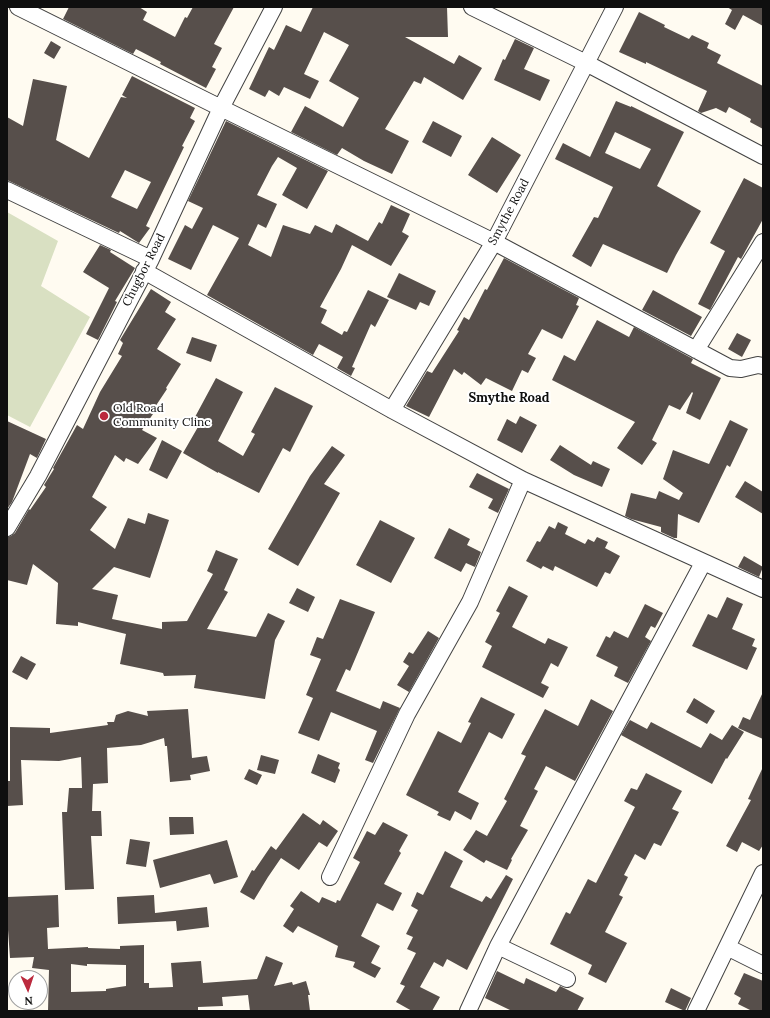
<!DOCTYPE html>
<style>
body{margin:0}
#map{position:relative;width:770px;height:1018px;overflow:hidden;background:#fffbf1;font-family:Lora,serif}
canvas{display:block}
.frame{position:absolute;inset:0;border:8px solid #0f0f0f;pointer-events:none}
.north{position:absolute;left:8px;top:970px;width:40px;height:40px;box-sizing:border-box;background:#fff;border:1px solid #9f9f9f;border-radius:50%;rotate:177deg;font-size:11px;font-weight:700;line-height:16px;text-align:center;color:#0f0f0f}
.north::after{content:'';display:block;margin:auto;width:14px;height:18px;background:#bb2a3e;clip-path:polygon(50% 0,100% 100%,50% 72%,0 100%)}
</style>
<div id="map">
<canvas width="770" height="1018"></canvas>
<div class="frame"></div>
<div class="north">N</div>
</div>
<script>
const context = document.querySelector('canvas').getContext('2d');
context.lineJoin = 'round';
function fill(path, color) { context.fillStyle = color; context.fill(path, 'evenodd'); }
const shape = rows => new Path2D(rows.map(r => 'M' + r).join(''));
function strokePath(path, color, width, dash) { context.strokeStyle = color; context.lineWidth = width; context.lineCap = dash ? 'butt' : 'round'; context.setLineDash(dash || []); context.stroke(path); }
function drawText(font, color, halo, rows, align = 'center') {
  context.font = font + ' Lora,serif'; context.lineWidth = 4; context.setLineDash([]); context.textBaseline = 'middle'; context.strokeStyle = halo; context.fillStyle = color; for (const [text, x, y, turn = 0] of rows) {
    context.save(); context.translate(x, y); context.rotate((+turn || 0) * Math.PI / 180); context.textAlign = isNaN(turn) ? turn : align; if (halo) context.strokeText(text, 0, 0); context.fillText(text, 0, 0); context.restore();
  }
}
const cemetery = shape([
 [7,212,58,241,41,286,90,317,30,427,7,415]
]);
const building = shape([
 [69,7,139,7,147,12,143,20,175,37,185,17,187,18,193,7,234,7,214,44,222,48,212,67,216,69,206,88,160,64,161,62,136,49,133,54,63,19],
 [313,7,447,7,448,37,405,37,454,64,459,55,482,68,463,100,424,77,421,84,414,81,385,129,409,141,392,174,364,161,342,148,337,155,291,132,305,106,343,127,359,98,329,81,349,45,324,32,304,74,319,81,310,99,284,87,279,96,269,90,265,97,249,89,269,47,274,50,286,25,301,32],
 [727,7,763,7,763,26,743,15,735,30,725,24,732,10],
 [639,12,665,25,664,27,689,39,692,35,709,43,707,48,721,55,717,63,763,86,763,129,750,122,751,119,729,107,726,113,716,108,701,113,698,111,707,91,646,62,646,64,619,52],
 [515,39,534,48,524,69,550,80,540,101,494,80,503,59,505,60],
 [51,41,61,47,54,59,44,53],
 [132,76,195,108,190,118,195,121,182,146,184,147,146,226,150,228,139,243,120,231,119,233,7,180,7,117,23,126,33,79,67,86,56,140,89,158,121,97,127,98,122,95],
 [125,170,151,182,137,209,111,197],
 [616,101,631,107,631,106,684,132,657,186,701,211,676,255,667,273,603,244,591,267,572,256,594,217,598,218,613,187,555,159,563,143,590,157],
 [615,132,651,149,640,169,605,153],
 [226,121,328,171,307,209,282,195,297,168,278,157,272,166,257,195,277,204,266,228,258,224,248,245,271,257,283,225,310,234,315,225,332,233,336,224,368,241,379,222,382,224,391,205,410,214,402,232,409,236,391,266,352,245,341,269,320,307,327,310,321,323,342,335,344,331,347,332,368,290,389,300,375,327,371,324,352,367,355,368,351,376,337,368,343,357,319,344,313,355,207,295,239,238,213,225,191,270,168,259,185,225,192,229,203,208,188,201],
 [433,121,462,136,451,157,422,142],
 [492,137,521,155,497,193,468,175],
 [744,178,763,188,763,219,741,259,738,257,710,310,698,304,725,251,710,243],
 [100,245,111,250,110,252,135,268,115,301,117,302,98,340,86,334,109,288,83,272],
 [504,258,579,298,576,305,579,306,562,339,542,329,528,354,536,358,528,373,522,370,512,391,486,378,481,385,464,372,462,375,454,369,429,417,406,406,427,371,432,373,459,331,457,330,464,317,469,320,485,289,487,290],
 [399,273,436,291,429,306,420,302,416,310,387,297],
 [151,289,171,302,165,312,176,319,157,349,181,364,166,388,167,389,151,413,153,414,142,430,157,438,138,464,126,458,124,462,115,455,92,497,107,507,90,530,115,549,128,518,145,524,148,513,169,520,150,578,114,567,92,589,118,595,112,619,162,629,162,622,187,621,213,574,207,571,216,550,238,559,224,590,228,592,207,629,256,637,268,613,285,621,275,640,265,699,194,688,196,675,164,676,163,673,120,664,126,634,78,622,78,626,56,624,58,583,33,564,27,585,7,580,7,537,11,536,15,533,29,509,30,510,46,487,44,485,54,469,53,468,77,425,83,429,100,392,122,356,118,354,123,343,120,340],
 [653,290,702,317,691,336,642,310],
 [597,320,629,337,634,327,693,359,691,363,721,378,700,420,686,413,693,393,692,392,680,410,669,405,652,440,657,443,642,465,617,448,635,422,552,380,564,355,575,361],
 [737,333,751,340,742,357,728,349],
 [192,337,217,345,211,362,186,353],
 [216,378,243,392,218,441,243,456,255,434,251,432,275,387,313,406,290,452,283,448,259,493,218,472,218,473,183,453,202,420,195,417],
 [520,416,537,425,522,453,497,440,507,419,516,424],
 [730,420,748,429,730,467,727,465,699,523,678,514,677,538,674,538,661,532,661,527,631,519,625,516,631,493,656,499,659,491,679,500,683,493,663,479,673,450,709,464],
 [7,421,46,439,37,458,30,454,12,502,7,509],
 [162,440,182,451,167,479,149,470],
 [560,445,591,465,593,461,610,469,602,487,574,475,550,460],
 [332,446,345,455,324,484,340,493,298,566,268,549,310,476],
 [477,473,509,489,498,513,488,508,493,499,469,487],
 [745,481,763,492,763,514,735,497],
 [380,520,415,538,391,583,356,565],
 [558,522,568,527,565,534,585,544,588,539,594,542,597,537,608,542,605,548,620,556,610,574,605,572,597,587,555,566,553,571,543,566,541,569,526,561,537,541,540,542,549,526,555,529],
 [449,528,470,539,467,545,481,552,475,567,466,563,461,572,434,558],
 [744,556,763,567,759,577,738,567],
 [509,586,528,596,512,627,545,644,548,638,568,647,558,667,551,663,541,683,549,687,543,698,482,667,492,646,485,642,500,613,496,611],
 [297,588,315,597,308,612,289,603],
 [727,597,743,604,732,629,755,639,752,646,757,648,747,670,692,646,708,614,717,618],
 [340,599,375,612,350,671,346,669,336,691,380,709,383,701,400,708,373,763,365,760,377,731,331,712,319,741,298,733,313,698,306,695,321,659,310,655,317,637,323,639],
 [645,604,663,613,655,628,651,626,645,637,651,641,628,683,614,676,618,667,596,656,606,636,610,638,614,631,628,638],
 [428,631,439,638,409,692,397,685,409,666,403,662,409,652,413,654],
 [21,656,36,664,27,680,12,672],
 [763,692,763,739,738,728,743,717,750,720],
 [481,697,515,714,502,739,489,732,458,792,479,803,471,820,455,811,450,821,437,815,439,812,406,795,438,731,461,743,471,723,468,722],
 [694,698,715,711,707,724,686,712],
 [591,699,613,711,575,781,546,766,534,789,538,791,520,826,528,830,511,859,512,860,507,870,486,860,484,863,463,850,476,830,487,836,507,801,504,799,526,756,521,754,545,709,578,726],
 [188,709,192,758,207,756,210,771,190,775,191,780,170,782,167,746,165,746,164,738,141,745,107,748,108,783,93,784,92,811,101,811,102,836,91,836,94,889,65,890,62,812,67,812,69,788,82,788,81,757,59,761,21,760,23,805,7,806,7,781,10,781,10,727,50,728,50,733,108,725,107,722,114,722,116,715,128,711,148,716,147,711],
 [630,720,647,729,651,722,701,748,710,733,722,740,732,725,744,732,727,759,726,758,712,784,621,735],
 [318,754,340,763,338,768,340,770,335,783,311,773],
 [261,755,279,760,275,774,257,770],
 [763,767,763,845,759,851,742,842,737,852,726,846,751,800,748,799],
 [249,769,262,775,257,785,244,779],
 [646,773,682,791,672,809,679,812,661,846,654,843,645,860,635,854,624,875,628,877,619,895,623,897,605,932,627,943,606,983,588,974,592,965,550,944,566,912,570,914,588,879,596,883,635,807,624,801,631,788,637,790],
 [303,813,320,825,323,820,338,831,327,847,319,842,299,870,281,858,268,877,254,900,240,892,252,870,254,871,271,846,276,850],
 [169,817,193,817,194,834,170,835],
 [383,822,408,835,399,851,401,853,384,884,402,893,393,911,377,903,361,936,380,946,371,963,381,968,375,978,353,967,355,962,335,957,338,946,298,926,293,933,283,926,294,909,290,906,301,891,319,903,322,897,336,903,337,900,340,901,360,862,353,858,367,831,375,835],
 [130,839,150,842,146,867,126,864],
 [227,840,238,877,214,884,210,874,160,888,153,860],
 [445,851,463,861,450,887,482,902,486,896,491,899,506,875,513,879,467,970,447,959,443,967,434,962,420,987,440,997,432,1011,412,1011,396,1002,405,986,400,984,416,953,407,949,413,937,406,934,418,910,411,906,417,892,423,895],
 [58,895,59,927,47,928,48,949,88,947,88,948,120,949,120,946,144,945,144,983,149,983,149,988,173,987,171,963,201,961,203,983,257,979,266,956,283,963,274,986,292,982,293,985,306,981,310,995,308,995,310,1011,250,1011,248,995,222,997,223,1006,198,1007,198,1011,48,1011,49,970,32,968,34,957,10,958,8,930,7,930,7,897],
 [71,964,87,966,87,964,126,965,126,986,106,989,106,991,71,992],
 [154,895,155,913,207,907,209,927,177,931,176,921,118,924,117,897],
 [497,971,524,984,526,978,556,992,560,986,584,998,577,1011,512,1011,485,998],
 [744,973,763,981,763,1011,752,1011,738,1004,741,998,734,994],
 [671,988,691,998,685,1011,665,1002]
]);
const minor = shape([
 [18,7,221,108,494,242,730,368,741,369,758,365,763,366],
 [472,7,586,63,763,156],
 [7,190,151,259],
 [144,271,392,410,523,480,763,589],
 [696,350,763,242],
 [392,410,494,242,615,7],
 [7,528,38,476,151,259,221,108,274,7],
 [330,877,407,714,470,602,523,480],
 [498,946,567,979],
 [727,947,763,965],
 [468,1011,498,946,703,563],
 [696,1011,763,873]
]);
const markers = [
 [104,416,5,"#bb2a3e"]
];
const streetNames = [
 ["Smythe Road",509,212,-62],
 ["Chugbor Road",144,270,-63]
];
const poiNames = [
 ["Old Road",113,409],
 ["Community Clinc",113,423]
];
const neighbourhoodNames = [
 ["Smythe Road",509,398]
];
fill(cemetery, '#d9e0c2');
fill(building, '#574f4b');
strokePath(minor, '#424242', 18);
strokePath(minor, '#fff', 16);
for (const [x, y, r, color] of markers) { const dot = new Path2D(); dot.arc(x, y, r, 0, 2 * Math.PI); context.fillStyle = color; context.fill(dot); strokePath(dot, '#fff', 1.5); }
drawText('12px', '#0f0f0f', '#fff', streetNames);
drawText('12px', '#0f0f0f', '#fff', poiNames, 'left');
drawText('bold 13px', '#0f0f0f', '#fff', neighbourhoodNames);
</script>
